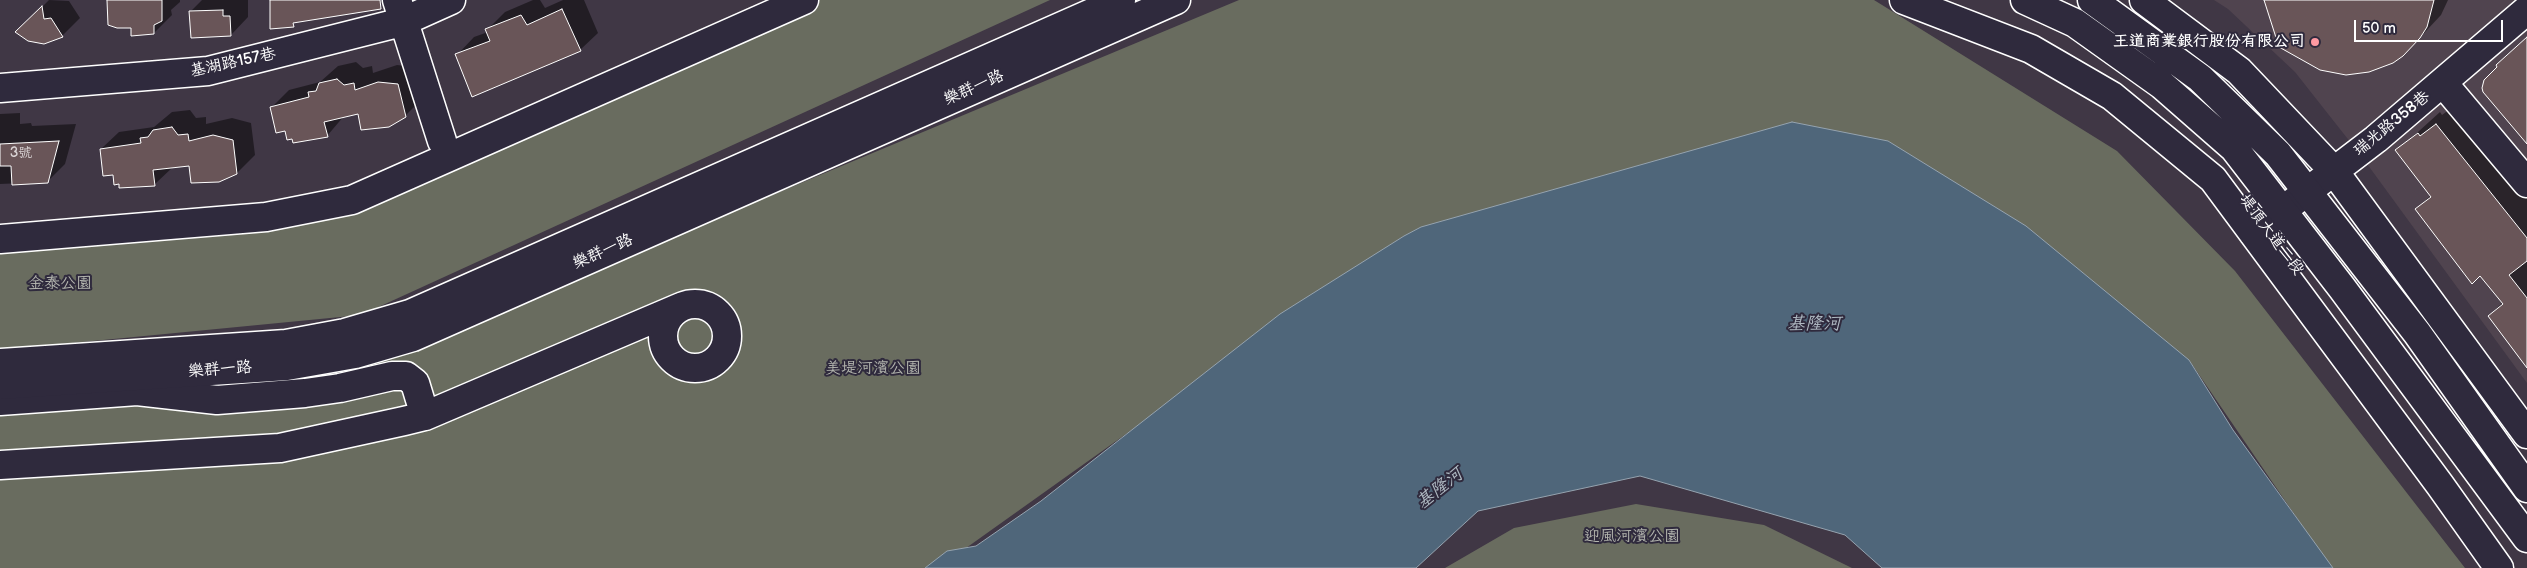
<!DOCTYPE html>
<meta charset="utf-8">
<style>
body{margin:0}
#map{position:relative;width:2527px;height:568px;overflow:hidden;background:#403745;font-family:"Balsamiq Sans",sans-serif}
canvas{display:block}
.scale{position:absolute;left:2354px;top:20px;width:149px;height:22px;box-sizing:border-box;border:2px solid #fff;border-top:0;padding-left:6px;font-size:15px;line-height:18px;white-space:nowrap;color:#fff;-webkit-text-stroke:4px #2f2a3d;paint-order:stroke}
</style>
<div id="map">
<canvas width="2527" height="568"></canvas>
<div class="scale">50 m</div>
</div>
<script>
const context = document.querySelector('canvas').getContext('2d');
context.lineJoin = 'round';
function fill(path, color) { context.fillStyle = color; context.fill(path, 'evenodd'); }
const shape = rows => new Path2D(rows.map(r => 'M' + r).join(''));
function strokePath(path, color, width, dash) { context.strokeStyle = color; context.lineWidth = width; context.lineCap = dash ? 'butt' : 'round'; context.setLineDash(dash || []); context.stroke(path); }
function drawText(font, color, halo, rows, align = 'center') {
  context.font = font + ' "Balsamiq Sans","LXGW WenKai TC",sans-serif'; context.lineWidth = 4; context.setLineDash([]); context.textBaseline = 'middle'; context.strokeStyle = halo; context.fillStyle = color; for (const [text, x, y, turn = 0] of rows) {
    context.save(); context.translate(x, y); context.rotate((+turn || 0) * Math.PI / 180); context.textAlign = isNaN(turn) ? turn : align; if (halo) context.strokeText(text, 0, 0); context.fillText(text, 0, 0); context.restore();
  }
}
const built = shape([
 [2214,0,2527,0,2527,383,2362,157,2295,72,2228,9]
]);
const green = shape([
 [803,0,1050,0,361,315,0,350,0,230,320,204],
 [1239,0,1874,0,2117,151,2235,271,2465,568,2331,568,2189,360,1404,236,938,568,0,568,0,402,310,388],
 [1636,504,1764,525,1852,568,1445,568,1514,528]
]);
const water = shape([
 [1792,122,1888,141,2026,226,2189,360,2233,430,2333,568,1882,568,1845,535,1640,476,1478,511,1416,568,925,568,947,551,976,546,1041,501,1280,314,1404,236,1421,227,1792,122]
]);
const shadow = shape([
 [49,0,69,1,80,18,62,36,44,43,34,15],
 [108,0,180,0,180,2,171,10,172,15,154,33,132,26],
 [202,0,248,0,248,17,231,35,191,11],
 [533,0,540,0,545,8,563,0,584,0,598,33,580,50,457,55,474,37,488,32,487,30,505,12],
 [2267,0,2448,0,2441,15,2411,47],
 [356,62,363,68,372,66,373,73,397,65,416,67,423,98,405,116,359,113,344,116,327,136,271,108,289,90,320,82,338,66],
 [2458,103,2527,188,2527,366,2489,316,2503,302,2481,275,2417,209,2431,195,2397,151,2440,112,2442,115],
 [190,110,196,118,206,117,206,124,232,118,251,123,255,155,237,173,190,165,173,167,155,184,121,187,101,149,119,132,154,127,172,112],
 [20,113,20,124,31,123,32,126,76,124,65,164,47,182,0,184,0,114]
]);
const building = shape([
 [107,0,162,0,162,21,154,25,154,34,131,36,131,28,117,28,108,25,107,0],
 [270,0,380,0,381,9,293,23,294,27,270,29,270,0],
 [2264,0,2434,0,2427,27,2420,38,2403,56,2393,63,2369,72,2346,75,2320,70,2279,47,2264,0],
 [42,6,44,19,51,18,63,37,44,44,28,41,15,32,42,6],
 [562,9,581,51,472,97,455,54,490,41,485,29,521,15,527,25,562,9],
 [223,10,223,16,230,16,231,36,191,38,189,11,223,10],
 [2527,37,2527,144,2483,92,2482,88,2484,80,2497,67,2496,65,2527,37],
 [337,79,344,85,354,83,355,90,378,82,398,84,406,117,389,127,361,130,358,114,324,122,328,137,293,143,292,139,287,140,285,131,276,133,270,107,309,97,308,92,316,91,319,83,337,79],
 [2436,124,2527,238,2527,261,2509,275,2527,298,2527,368,2488,316,2503,304,2480,276,2472,284,2415,209,2431,197,2395,150,2418,133,2420,136,2436,124],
 [172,127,178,135,188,134,189,141,213,135,233,140,237,174,219,182,191,183,189,166,153,170,155,186,119,188,119,184,114,185,113,175,103,176,100,149,141,143,140,138,148,137,153,130,172,127],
 [59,141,48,183,12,185,11,166,0,166,0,144,59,141]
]);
const minor = shape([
 [397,0,442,141],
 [1904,0,2031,49,2112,96,2213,179,2440,485,2499,568],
 [2144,0,2239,71,2334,171,2527,434],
 [2443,83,2527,183],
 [0,88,208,71,402,22,451,0],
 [2253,233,2376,139,2527,10],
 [0,239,266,217,352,200,804,0],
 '663 336a32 32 0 1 1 64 0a32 32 0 1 1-64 0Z',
 [0,401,137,391,217,400,305,393,340,388,392,376,406,376,415,383,425,416],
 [0,465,280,448,404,421,425,416,681,307]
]);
const major = shape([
 [0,363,286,344,345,333,410,314,1121,0],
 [0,385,287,366,355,354,413,337,1176,0]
]);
const highway = shape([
 [2025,0,2075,23,2162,85,2234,148,2342,288,2527,538],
 [2092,0,2200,78,2278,154,2417,333,2527,488]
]);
const markers = [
 [2315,42,5,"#ff9aa2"]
];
const numberNames = [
 ["3號",21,153]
];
const poiNames = [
 ["王道商業銀行股份有限公司",2305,42]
];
const streetNames = [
 ["基湖路157巷",233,63,-12],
 ["樂群一路",974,88,-24],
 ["瑞光路358巷",2392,124,-39],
 ["堤頂大道二段",2271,235,53],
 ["樂群一路",603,252,-24],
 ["樂群一路",220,370,-4]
];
const parkNames = [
 ["金泰公園",60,284],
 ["美堤河濱公園",873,369],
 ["迎風河濱公園",1632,537]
];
const waterNames = [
 ["基隆河",1814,324],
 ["基隆河",1440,489,-38]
];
fill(built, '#50444f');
fill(green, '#696c5f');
fill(water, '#4f667a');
strokePath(water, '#95a3af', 1);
fill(shadow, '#0007');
fill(building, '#695558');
strokePath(building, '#fff', 1);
strokePath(minor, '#fff', 31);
strokePath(major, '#fff', 31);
strokePath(highway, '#fff', 31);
strokePath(minor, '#2f2a3d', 28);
strokePath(major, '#2f2a3d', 28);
strokePath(highway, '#2f2a3d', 28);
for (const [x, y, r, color] of markers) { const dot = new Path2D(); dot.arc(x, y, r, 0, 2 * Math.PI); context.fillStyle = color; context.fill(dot); strokePath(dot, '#2f2a3d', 2); }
drawText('14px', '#dad4d5', null, numberNames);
drawText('bold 16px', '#fff', '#2f2a3d', poiNames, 'right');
drawText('16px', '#fff', '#2f2a3d', streetNames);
drawText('16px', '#b4b6af', '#2f2a3d', parkNames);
drawText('italic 18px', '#b0bac3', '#2f2a3d', waterNames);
</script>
